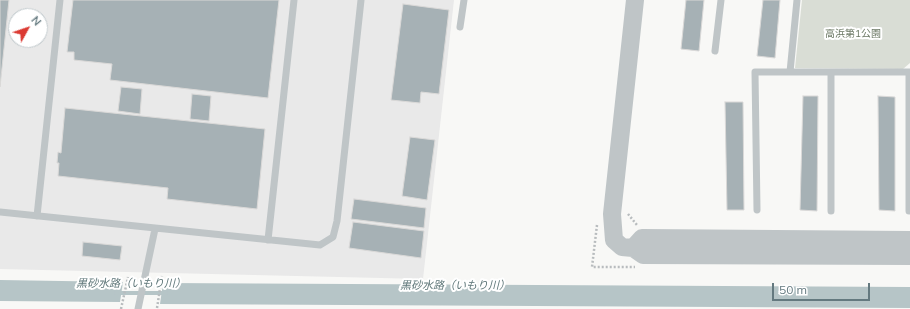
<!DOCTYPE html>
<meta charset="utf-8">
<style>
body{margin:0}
#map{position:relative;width:910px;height:309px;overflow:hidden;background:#f8f8f6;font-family:Mulish,sans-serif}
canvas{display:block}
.north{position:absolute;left:8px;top:8px;width:40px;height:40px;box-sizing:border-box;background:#fff;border:1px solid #c1c9cc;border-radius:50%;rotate:50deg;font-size:11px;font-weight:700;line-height:16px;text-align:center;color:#64797f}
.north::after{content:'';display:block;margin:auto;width:14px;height:18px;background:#db3a32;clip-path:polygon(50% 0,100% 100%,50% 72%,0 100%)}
.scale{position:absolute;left:772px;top:283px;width:98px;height:18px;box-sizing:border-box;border:2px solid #64797f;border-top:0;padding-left:5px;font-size:12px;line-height:14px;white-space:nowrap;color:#64797f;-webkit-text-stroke:3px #fff;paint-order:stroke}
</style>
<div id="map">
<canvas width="910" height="309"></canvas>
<div class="north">N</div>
<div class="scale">50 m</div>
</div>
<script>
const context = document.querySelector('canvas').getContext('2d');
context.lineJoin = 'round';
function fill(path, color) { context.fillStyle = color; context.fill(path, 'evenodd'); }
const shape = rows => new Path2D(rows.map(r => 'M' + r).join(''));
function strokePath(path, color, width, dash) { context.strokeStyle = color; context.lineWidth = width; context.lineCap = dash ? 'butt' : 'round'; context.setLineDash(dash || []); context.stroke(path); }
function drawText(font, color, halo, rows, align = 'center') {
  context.font = font + ' Mulish,"Noto Sans JP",sans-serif'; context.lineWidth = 4; context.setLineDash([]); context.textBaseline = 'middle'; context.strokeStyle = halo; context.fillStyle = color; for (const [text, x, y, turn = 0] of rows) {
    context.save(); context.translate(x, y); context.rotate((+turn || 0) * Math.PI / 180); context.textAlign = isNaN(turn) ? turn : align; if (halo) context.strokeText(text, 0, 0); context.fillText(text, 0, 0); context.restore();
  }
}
const built = shape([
 [0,0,454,0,423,279,0,269],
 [16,16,40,16,40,40,16,40]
]);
const green = shape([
 [802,0,910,0,910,63,903,69,795,68]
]);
const water = shape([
 [0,280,123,282,120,302,0,301],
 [163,283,910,287,910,308,160,304]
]);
const stream = shape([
 [116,293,166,293]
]);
const building = shape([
 [0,0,9,0,0,87,0,0],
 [73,0,279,0,268,98,110,80,112,64,74,60,74,52,67,52,73,0],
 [686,0,704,0,699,51,681,49,686,0],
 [763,0,780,0,775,58,757,56,763,0],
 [403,4,449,10,439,94,421,92,420,103,391,100,403,4],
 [121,87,142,89,140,114,118,111,121,87],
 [192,94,211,96,209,121,190,119,192,94],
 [803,96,818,96,817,211,800,210,803,96],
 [878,96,895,97,895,211,879,210,878,96],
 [725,102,743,102,744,210,727,210,725,102],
 [65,108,265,129,257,209,167,199,168,188,58,176,59,163,57,163,58,152,61,153,65,108],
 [410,137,435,140,427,200,402,196,410,137],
 [354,199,426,208,424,228,351,219,354,199],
 [353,222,424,231,421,258,349,248,353,222],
 [83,242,122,246,120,260,82,256,83,242]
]);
const path = shape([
 [628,214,637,225],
 [597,225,592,267,635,267],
 [157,308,162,276],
 [121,309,128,277]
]);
const service = shape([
 [460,27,464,0],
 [715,51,721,0],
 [790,72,910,72],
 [757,210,755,72,790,72,797,0],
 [831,211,831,72],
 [909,211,909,72],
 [0,212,320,245,333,237,337,221,361,0],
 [37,216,60,0],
 [268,240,294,0],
 [138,309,155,229]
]);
const tertiary = shape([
 [635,0,612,214,614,240,622,247,633,248,643,255,910,256],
 [633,248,642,238,910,240]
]);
const parkNames = [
 ["高浜第1公園",853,34]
];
const waterNames = [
 ["黒砂水路（いもり川）",131,284],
 ["黒砂水路（いもり川）",455,286]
];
fill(built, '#e9e9e9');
fill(green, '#d9ddd5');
fill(water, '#b6c5c7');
strokePath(stream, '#b6c5c7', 4);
fill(building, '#a6b1b5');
strokePath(building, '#dad9d8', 1);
strokePath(path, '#b8bcbe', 2.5, [2, 2]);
strokePath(service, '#bfc5c7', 7);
strokePath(tertiary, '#bfc5c7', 18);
drawText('10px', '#6a7763', '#fff', parkNames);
drawText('italic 11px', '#5f7779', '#fff', waterNames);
</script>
